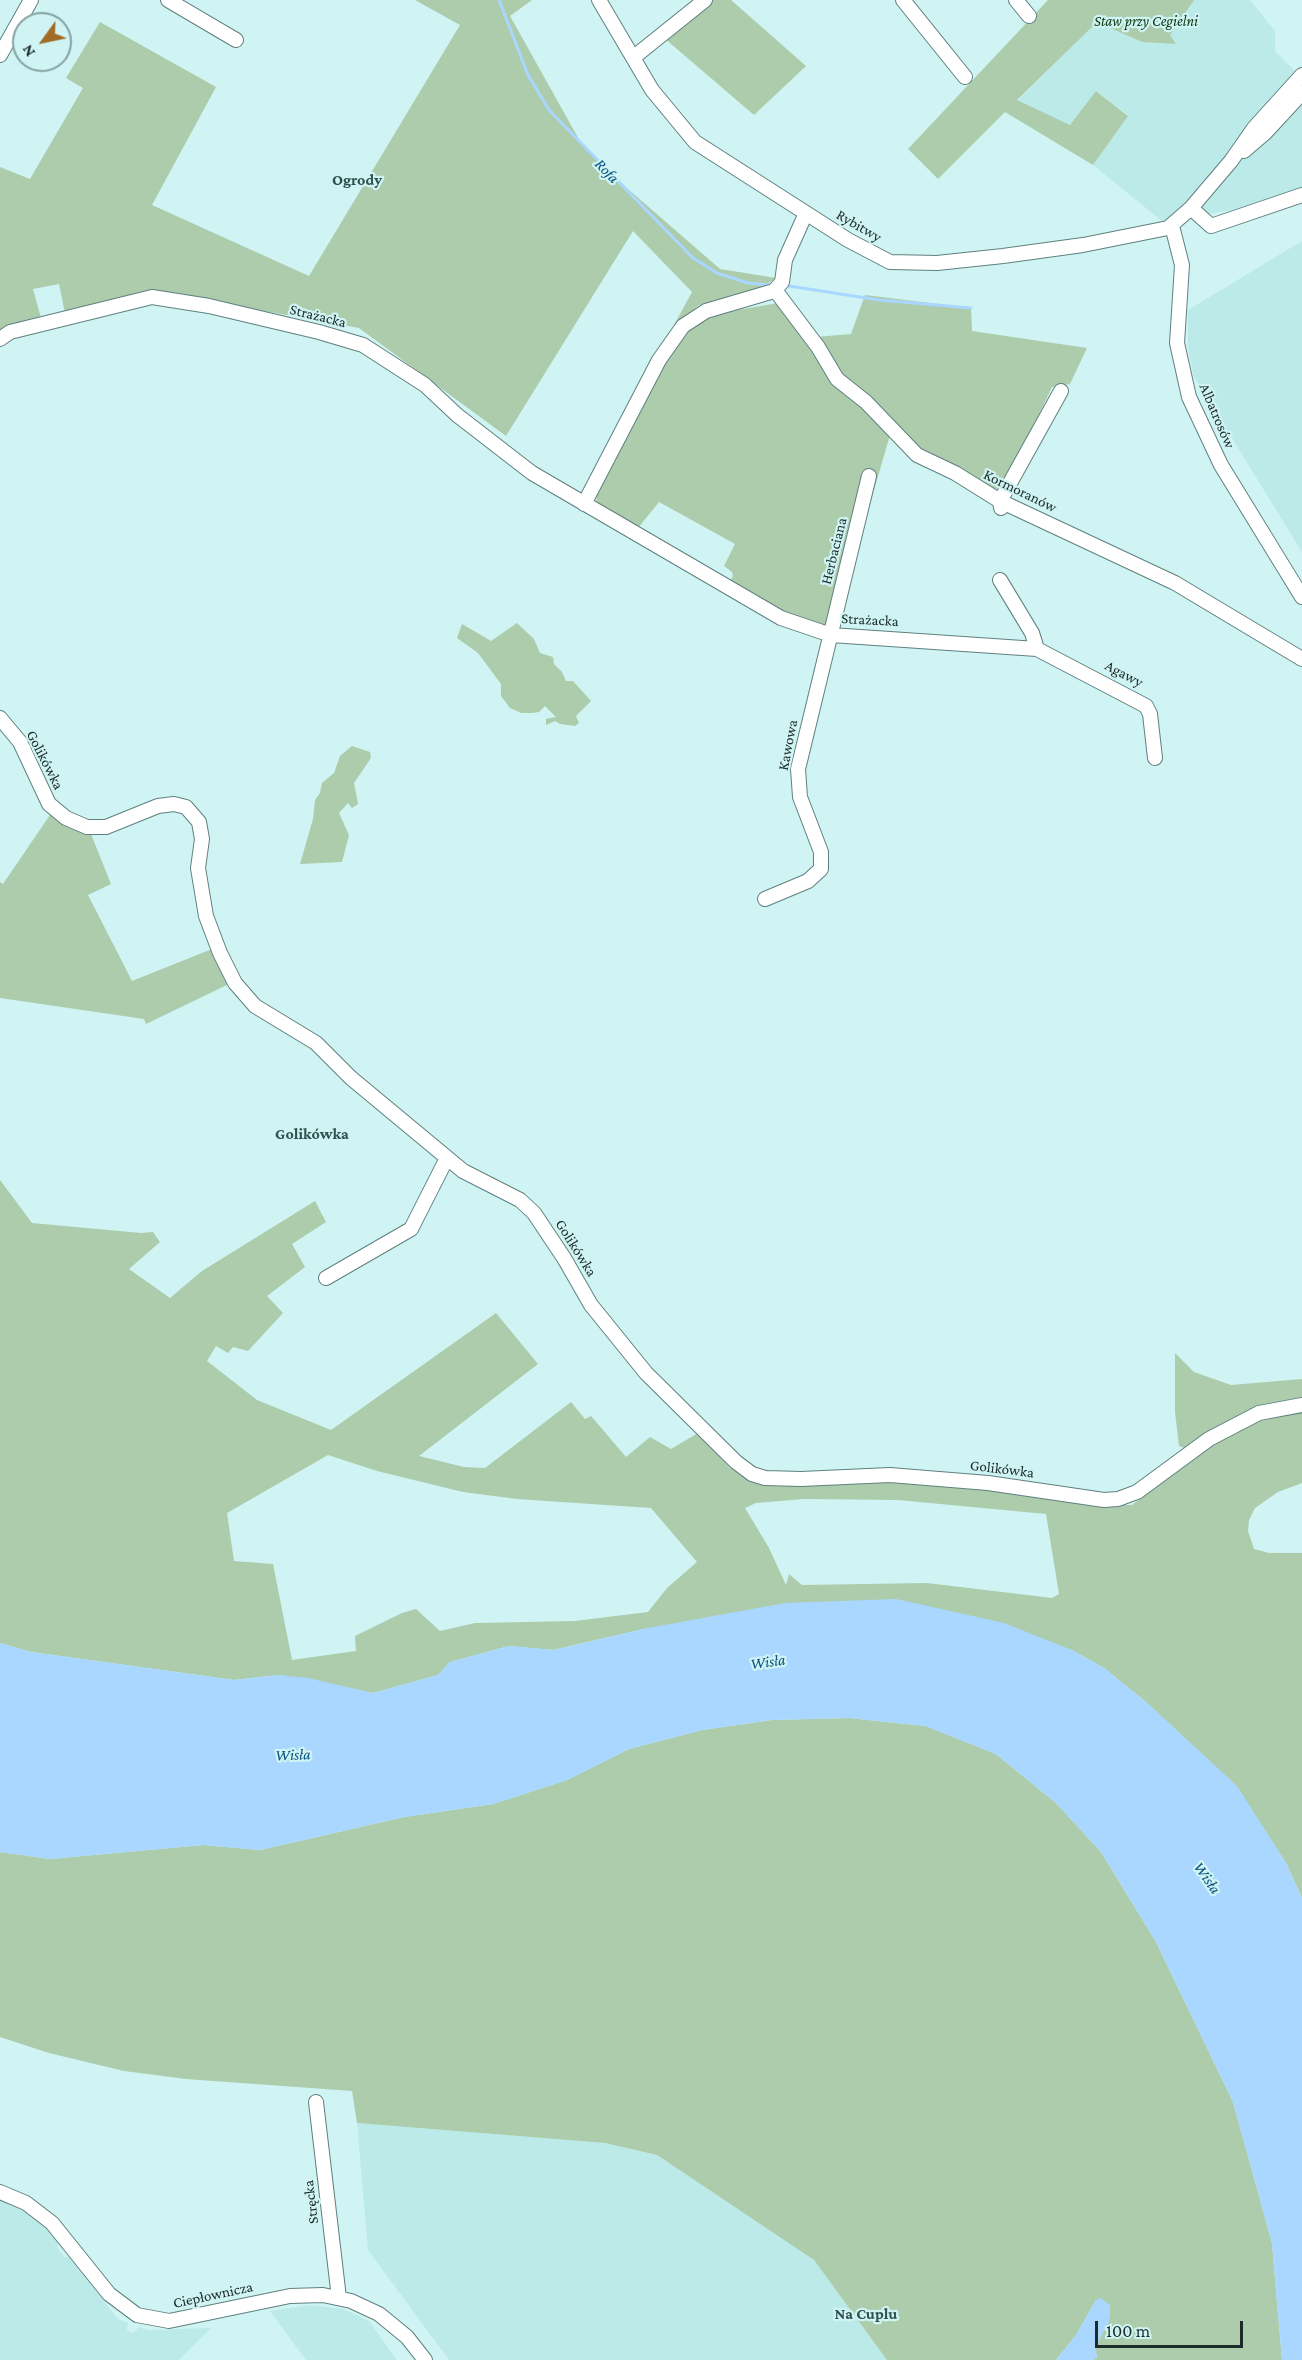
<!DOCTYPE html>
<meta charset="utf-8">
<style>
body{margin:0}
#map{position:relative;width:1302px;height:2360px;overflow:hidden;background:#cff4f3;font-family:"Crimson Pro",serif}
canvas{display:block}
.north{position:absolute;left:12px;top:12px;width:60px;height:60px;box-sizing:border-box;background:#cff4f3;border:2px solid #87a3a3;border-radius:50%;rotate:237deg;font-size:16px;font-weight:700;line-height:24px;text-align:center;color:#1c2a2a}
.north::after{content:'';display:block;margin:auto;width:21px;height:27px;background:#a26c26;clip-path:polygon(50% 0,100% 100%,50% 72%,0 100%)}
.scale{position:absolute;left:1095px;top:2321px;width:148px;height:27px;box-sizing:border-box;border:3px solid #1c2a2a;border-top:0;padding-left:8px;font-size:18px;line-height:21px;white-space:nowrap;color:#1c2a2a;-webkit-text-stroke:4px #cff4f3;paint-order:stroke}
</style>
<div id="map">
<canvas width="1302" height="2360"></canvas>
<div class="north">N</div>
<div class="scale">100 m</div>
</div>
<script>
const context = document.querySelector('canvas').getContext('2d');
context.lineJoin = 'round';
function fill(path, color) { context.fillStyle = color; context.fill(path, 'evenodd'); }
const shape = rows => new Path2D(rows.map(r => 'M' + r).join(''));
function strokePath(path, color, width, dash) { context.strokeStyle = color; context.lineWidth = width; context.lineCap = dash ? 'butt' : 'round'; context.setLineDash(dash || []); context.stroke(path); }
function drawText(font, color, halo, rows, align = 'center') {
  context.font = font + ' "Crimson Pro",serif'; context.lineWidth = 4.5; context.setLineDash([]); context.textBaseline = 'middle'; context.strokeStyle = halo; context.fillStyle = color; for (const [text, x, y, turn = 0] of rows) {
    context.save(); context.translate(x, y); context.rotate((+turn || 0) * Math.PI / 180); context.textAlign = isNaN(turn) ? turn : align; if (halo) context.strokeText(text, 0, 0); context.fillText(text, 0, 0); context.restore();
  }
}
const built = shape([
 [1188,0,1250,0,1275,31,1275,51,1302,78,1302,188,1232,210,1162,221,1093,165,1128,115,1097,91,1070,125,1017,101,1097,21,1142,42,1175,43,1166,31],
 [1302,241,1302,552,1193,375,1188,347,1188,310],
 [357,2123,605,2143,657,2155,814,2260,887,2360,449,2360,368,2250],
 [0,2200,21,2209,47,2228,59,2244,57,2247,64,2257,69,2257,118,2319,128,2323,127,2330,133,2333,139,2327,149,2330,211,2328,179,2360,0,2360],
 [310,2305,343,2309,369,2321,397,2360,306,2360,270,2311]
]);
const green = shape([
 [415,0,532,0,510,16,581,143,613,176,720,269,776,278,755,292,699,305,674,325,692,292,633,231,506,436,359,328,152,291,65,313,59,284,33,289,41,318,8,325,0,331,0,167,30,179,83,88,66,78,100,22,216,87,152,205,309,276,460,25],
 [710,0,731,0,806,66,754,115,663,37],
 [1048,0,1194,0,1170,35,1176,44,1142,42,1097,22,1017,100,1070,125,1096,91,1128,116,1093,165,1005,112,938,179,908,149],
 [865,295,971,308,972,331,1087,348,1070,384,1052,387,1022,450,995,491,934,462,849,386,816,337,851,334],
 [778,303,859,403,890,435,833,631,767,607,730,581,733,576,732,572,724,566,735,544,659,502,638,528,597,506,596,490,659,371,677,343,694,324,714,314],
 [517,623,534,639,540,653,553,657,554,664,562,672,566,681,573,681,591,701,576,716,579,723,575,726,560,724,555,721,546,725,546,719,556,717,545,706,539,712,532,713,521,713,510,708,501,696,501,684,478,653,457,638,462,624,491,641],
 [352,746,370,752,371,758,354,783,358,804,352,808,348,803,339,813,349,835,342,862,300,864,313,819,315,800,320,793,322,783,334,773,340,756],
 [52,812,67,824,91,834,111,884,88,895,132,981,212,949,231,983,146,1024,144,1019,0,998,0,882,3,884],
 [0,1180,32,1223,141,1233,153,1232,160,1242,129,1269,170,1298,202,1271,315,1201,326,1222,292,1244,305,1267,267,1296,283,1313,248,1351,233,1347,228,1353,216,1346,207,1361,257,1400,331,1430,496,1313,538,1364,419,1456,464,1467,485,1468,571,1402,585,1419,591,1416,626,1457,650,1437,671,1449,698,1433,730,1468,739,1470,750,1481,761,1485,881,1480,980,1487,1117,1505,1132,1505,1213,1444,1268,1417,1302,1410,1302,1483,1278,1492,1255,1508,1249,1520,1248,1531,1254,1549,1269,1553,1302,1553,1302,1898,1286,1863,1237,1787,1146,1702,1104,1668,1072,1650,648,1628,553,1650,509,1646,450,1662,438,1675,373,1693,278,1675,234,1680,31,1652,0,1643],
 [328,1455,377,1471,463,1492,517,1499,651,1508,697,1562,667,1588,648,1612,575,1621,475,1623,440,1631,416,1609,402,1613,355,1636,356,1651,292,1660,273,1564,234,1561,227,1513],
 [804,1499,898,1500,1046,1514,1059,1594,1052,1598,927,1583,802,1585,789,1574,786,1585,769,1548,745,1508,756,1503],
 [1175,1353,1194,1372,1231,1385,1302,1379,1302,1400,1247,1412,1184,1448,1179,1446,1175,1412],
 [849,1718,926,1726,996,1754,1057,1804,1101,1852,1156,1942,1233,2102,1272,2243,1282,2360,1093,2360,1097,2357,1095,2349,1097,2342,1109,2321,1110,2305,1096,2300,1076,2335,1056,2360,887,2360,814,2260,657,2155,605,2143,357,2123,352,2091,186,2079,124,2071,49,2053,0,2037,0,1852,50,1859,203,1845,260,1850,404,1817,493,1804,567,1780,629,1749,702,1730,772,1720]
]);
const water = shape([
 [896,1599,1004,1623,1072,1650,1104,1668,1146,1702,1237,1786,1286,1863,1302,1898,1302,2360,1282,2360,1272,2243,1233,2102,1156,1942,1101,1852,1057,1804,996,1754,925,1726,849,1718,772,1720,702,1730,629,1749,567,1780,493,1804,404,1817,260,1850,203,1845,50,1859,0,1852,0,1643,31,1652,234,1680,278,1675,308,1678,373,1693,438,1675,450,1662,509,1646,554,1650,648,1628,785,1603],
 [1100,2298,1110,2305,1109,2321,1095,2349,1097,2357,1093,2360,1056,2360,1076,2335,1096,2300]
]);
const stream = shape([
 [499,0,528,75,549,110,693,258,717,273,748,283,770,285],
 [789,286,879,300,971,308]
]);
const minor = shape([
 [168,0,236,40],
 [599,0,652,90,695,142,848,240,890,262,937,263,1003,256,1083,245,1168,228,1191,208,1231,161,1254,128,1302,75],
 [903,0,965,77],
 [1016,0,1029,16],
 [0,55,31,0],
 [634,57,705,0],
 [1244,151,1265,133,1302,93],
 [1191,208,1211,226,1302,195],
 [1172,226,1182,265,1177,343,1189,397,1221,465,1302,597],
 [775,290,818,347,837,379,866,402,917,455,955,473,1000,501,1175,583,1302,659],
 [0,339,10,332,152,297,209,306,319,332,363,345,425,385,457,415,532,473,781,618,831,635,1037,649,1146,706,1150,714,1155,758],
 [584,504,659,360,683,326,706,311,774,291,782,282,785,260,806,213],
 [1001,508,1000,501,1061,391],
 [1000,580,1032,633,1037,649],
 [0,718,20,742,49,804,66,818,87,827,106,827,158,806,174,804,186,807,199,822,202,839,198,868,206,916,220,953,235,983,255,1006,316,1043,351,1078,463,1171,520,1200,534,1213,564,1258,591,1305,646,1373,736,1462,752,1474,765,1478,801,1479,890,1475,988,1483,1104,1500,1118,1499,1137,1492,1209,1439,1259,1413,1302,1405],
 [765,899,808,881,821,869,821,852,800,797,798,769,869,476],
 [326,1278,411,1229,447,1158],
 [316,2102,339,2298],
 [0,2192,26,2203,52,2223,109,2294,137,2315,169,2321,290,2296,323,2295,351,2301,379,2314,407,2337,425,2360]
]);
const parkNames = [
 ["Staw przy Cegielni",1146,21]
];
const streetNames = [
 ["Rybitwy",859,226,30],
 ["Strażacka",318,316,14],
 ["Albatrosów",1217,416,67],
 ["Kormoranów",1020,491,26],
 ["Herbaciana",834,551,-76],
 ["Strażacka",870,620,3],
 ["Agawy",1124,674,28],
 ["Kawowa",788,745,-79],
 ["Golikówka",45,760,63],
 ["Golikówka",576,1248,58],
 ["Golikówka",1002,1469,7],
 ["Stręcka",311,2202,-97],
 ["Ciepłownicza",213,2295,-12]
];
const waterNames = [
 ["Rofa",607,171,46],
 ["Wisła",768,1662,-8],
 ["Wisła",293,1755,-2],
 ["Wisła",1207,1878,55]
];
const neighbourhoodNames = [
 ["Ogrody",357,180],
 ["Golikówka",312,1134],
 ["Na Cuplu",866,2314]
];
fill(built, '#bceae9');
fill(green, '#acccac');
fill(water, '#aad7ff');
strokePath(stream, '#aad7ff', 3);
strokePath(minor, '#5f807f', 16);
strokePath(minor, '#fff', 14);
drawText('italic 15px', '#0c370f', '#cff4f3', parkNames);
drawText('15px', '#1c2a2a', '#cff4f3', streetNames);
drawText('italic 16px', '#0a5282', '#cff4f3', waterNames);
drawText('bold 16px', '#315150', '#cff4f3', neighbourhoodNames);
</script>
